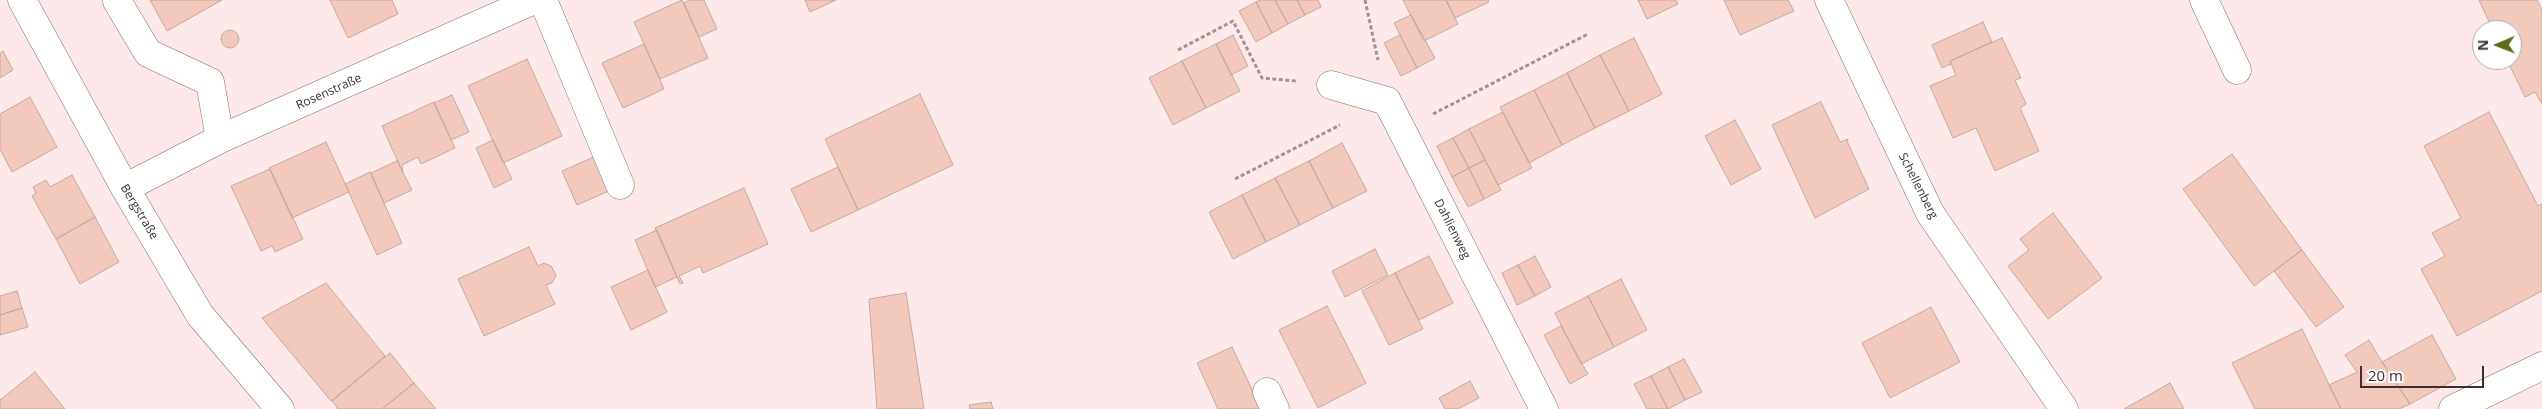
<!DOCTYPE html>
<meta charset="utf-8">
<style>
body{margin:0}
#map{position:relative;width:2542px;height:409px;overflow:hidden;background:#fde9e9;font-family:"Open Sans",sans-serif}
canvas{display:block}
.north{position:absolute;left:2472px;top:20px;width:50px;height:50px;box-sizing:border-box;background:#fff;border:1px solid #b1acac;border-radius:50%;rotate:269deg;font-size:14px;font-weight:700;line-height:20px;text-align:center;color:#3c2f30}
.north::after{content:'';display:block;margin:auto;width:18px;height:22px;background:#5c6e1b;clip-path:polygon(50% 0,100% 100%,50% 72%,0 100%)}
.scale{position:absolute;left:2360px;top:366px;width:124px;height:22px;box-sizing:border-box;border:2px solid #3c2f30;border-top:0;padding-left:6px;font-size:15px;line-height:18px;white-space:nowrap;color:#3c2f30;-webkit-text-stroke:4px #fff;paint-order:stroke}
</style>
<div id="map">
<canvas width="2542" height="409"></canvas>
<div class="north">N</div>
<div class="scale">20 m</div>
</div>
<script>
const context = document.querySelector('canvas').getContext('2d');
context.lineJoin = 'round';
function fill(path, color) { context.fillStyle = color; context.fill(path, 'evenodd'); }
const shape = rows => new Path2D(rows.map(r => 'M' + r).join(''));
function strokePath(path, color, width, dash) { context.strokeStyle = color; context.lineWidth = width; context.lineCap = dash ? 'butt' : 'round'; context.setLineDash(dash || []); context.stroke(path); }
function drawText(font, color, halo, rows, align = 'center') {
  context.font = font + ' "Open Sans",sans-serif'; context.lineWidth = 4; context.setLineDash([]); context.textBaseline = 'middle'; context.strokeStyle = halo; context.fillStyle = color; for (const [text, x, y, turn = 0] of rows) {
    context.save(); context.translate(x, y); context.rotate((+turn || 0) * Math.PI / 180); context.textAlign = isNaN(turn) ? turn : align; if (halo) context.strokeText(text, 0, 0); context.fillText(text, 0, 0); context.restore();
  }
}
const building = shape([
 [150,0,222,0,167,31,150,0],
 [330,0,392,0,398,14,348,38,330,0],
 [682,0,708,58,660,79,634,22,682,0],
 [690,0,704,0,717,29,699,37,684,3,690,0],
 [805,0,836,0,810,12,805,0],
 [1260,0,1275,0,1288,24,1272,33,1256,2,1260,0],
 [1275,0,1297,0,1305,15,1288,24,1275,0],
 [1297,0,1318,0,1321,7,1305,15,1297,0],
 [1403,0,1446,0,1458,24,1424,41,1403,0],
 [1446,0,1488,0,1489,2,1455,18,1446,0],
 [1638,0,1676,0,1678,4,1647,19,1638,0],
 [1724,0,1788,0,1794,11,1740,35,1724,0],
 [2479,0,2537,0,2542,10,2542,104,2535,92,2525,97,2507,60,2512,60,2512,30,2493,30,2479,0],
 [1256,2,1272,33,1256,42,1239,11,1256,2],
 [1411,15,1435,58,1417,68,1394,23,1411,15],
 [1983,22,1992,42,1950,61,1951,64,1942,68,1932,45,1983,22],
 '221 39a9 9 0 1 1 18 0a9 9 0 1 1-18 0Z',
 [1233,35,1248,66,1231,75,1216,44,1233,35],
 [1400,35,1417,68,1401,76,1384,43,1400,35],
 [1634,38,1662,94,1629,111,1600,55,1634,38],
 [2002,38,2021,78,2015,80,2026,104,2020,108,2039,151,1995,171,1976,128,1953,138,1930,86,1956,75,1950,61,2002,38],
 [644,44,664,89,623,108,602,63,644,44],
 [1216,44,1240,91,1206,108,1182,61,1216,44],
 [3,51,13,70,0,78,0,53,3,51],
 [1600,55,1629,111,1595,128,1567,73,1600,55],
 [527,59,562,136,503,163,468,86,527,59],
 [1182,61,1206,108,1173,125,1149,78,1182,61],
 [1567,73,1595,128,1562,145,1534,90,1567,73],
 [1534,90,1562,145,1529,163,1500,107,1534,90],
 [920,94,953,165,858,210,825,139,920,94],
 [452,95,469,132,451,140,434,103,452,95],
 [30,97,57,147,12,172,0,149,0,114,30,97],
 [434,102,455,148,421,164,418,157,402,165,403,173,382,126,434,102],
 [1820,102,1821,102,1840,142,1848,139,1847,141,1869,189,1815,218,1772,125,1820,102],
 [1503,112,1532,168,1498,185,1469,129,1503,112],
 [2489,112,2538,206,2542,204,2542,291,2457,336,2421,269,2445,256,2432,233,2461,218,2424,146,2489,112],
 [1735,120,1761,169,1731,185,1705,136,1735,120],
 [1469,129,1485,160,1469,168,1453,138,1469,129],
 [1453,138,1469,168,1452,177,1437,146,1453,138],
 [493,140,512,179,494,188,476,148,493,140],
 [326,142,349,192,292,218,269,168,326,142],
 [1342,143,1367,191,1333,208,1309,161,1342,143],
 [2232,154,2302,250,2254,286,2183,189,2232,154],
 [596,156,611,190,577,205,562,171,596,156],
 [1485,160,1501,190,1484,199,1469,168,1485,160],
 [397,161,412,190,384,203,371,173,397,161],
 [1309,161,1333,208,1300,225,1275,178,1309,161],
 [838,167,858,210,811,232,791,189,838,167],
 [1469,168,1484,199,1468,207,1452,177,1469,168],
 [270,169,303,239,275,252,272,246,261,251,231,186,270,169],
 [370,172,402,243,377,255,345,184,370,172],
 [72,175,95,217,56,239,32,196,36,193,33,187,46,180,50,187,72,175],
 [1275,178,1300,225,1266,242,1242,195,1275,178],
 [744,188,768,244,703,273,700,266,679,276,683,283,680,284,655,228,744,188],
 [1242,195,1266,242,1233,259,1209,212,1242,195],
 [2053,213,2102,278,2048,319,2008,266,2029,250,2020,239,2053,213],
 [95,217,119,262,80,284,56,239,95,217],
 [657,230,677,277,655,287,635,240,657,230],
 [529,247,538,266,544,263,551,266,556,275,552,283,546,285,555,304,484,336,458,279,529,247],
 [1375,249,1388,275,1345,297,1332,271,1375,249],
 [2302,250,2344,307,2316,327,2274,271,2302,250],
 [1429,256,1453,303,1419,320,1395,273,1429,256],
 [1535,256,1551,287,1535,296,1518,265,1535,256],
 [1518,265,1535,296,1517,305,1502,273,1518,265],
 [648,270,667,312,631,330,611,287,648,270],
 [1395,273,1423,329,1389,345,1362,291,1395,273],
 [1621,279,1647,330,1614,347,1588,296,1621,279],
 [326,283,385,356,331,401,262,318,326,283],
 [17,291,22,308,0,315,0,296,17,291],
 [906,293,924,409,877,409,869,299,906,293],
 [1588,296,1614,347,1581,364,1555,313,1588,296],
 [1327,306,1366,383,1318,408,1279,330,1327,306],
 [1931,307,1960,362,1890,398,1862,343,1931,307],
 [22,308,28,327,0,335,0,315,22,308],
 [1561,326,1588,374,1570,384,1544,335,1561,326],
 [2302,329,2341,409,2255,409,2232,363,2302,329],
 [2432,335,2456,379,2410,404,2382,362,2432,335],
 [2369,340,2382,362,2410,404,2399,409,2341,409,2329,385,2357,372,2345,355,2369,340],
 [1232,347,1261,409,1218,409,1197,363,1232,347],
 [390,353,414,383,382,409,338,409,332,401,390,353],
 [1684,359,1702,392,1685,400,1668,367,1684,359],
 [1668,367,1685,400,1668,409,1651,376,1668,367],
 [35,372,65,409,0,409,0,400,35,372],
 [1651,376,1668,409,1647,409,1634,384,1651,376],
 [1470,381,1479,398,1458,409,1445,409,1439,398,1470,381],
 [414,383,436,409,382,409,414,383],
 [2170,383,2184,409,2124,409,2170,383],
 [991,402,993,409,970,409,969,405,991,402]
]);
const path = shape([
 [1365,0,1378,60],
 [1178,50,1233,21,1262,78,1296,81],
 [1433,114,1588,34],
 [1235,179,1340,125]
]);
const minor = shape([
 [22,0,125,188,200,315,280,409],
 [543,0,620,185],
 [1829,0,1930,213,2064,409],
 [2204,0,2237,70],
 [117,1,148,53,210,82,220,139],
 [1331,85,1387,101,1544,409],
 [125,188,220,139,534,0],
 [1267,392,1275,409],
 [2453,409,2542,366]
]);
const streetNames = [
 ["Rosenstraße",329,92,-24],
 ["Schellenberg",1918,186,63],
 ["Bergstraße",139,212,59],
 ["Dahlienweg",1452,229,63]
];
fill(building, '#f2c9bc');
strokePath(building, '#c4a89f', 1);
strokePath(minor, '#886c6d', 29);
strokePath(path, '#a29192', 3, [4, 2.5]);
strokePath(minor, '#fff', 28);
drawText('12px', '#3c2f30', '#fff', streetNames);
</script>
